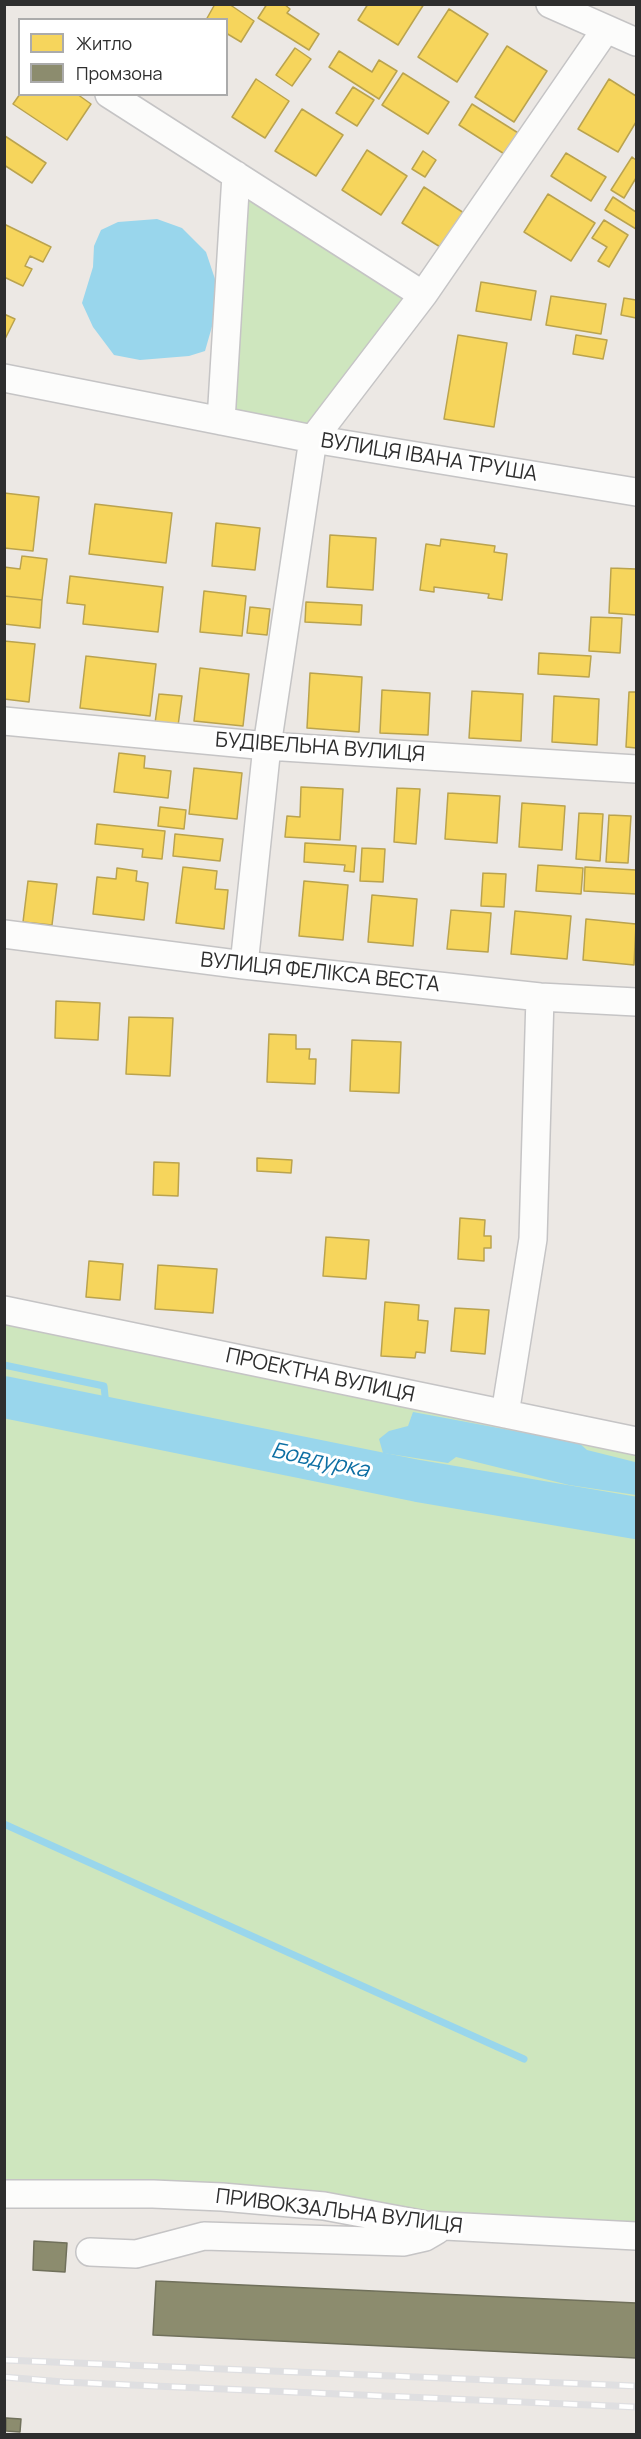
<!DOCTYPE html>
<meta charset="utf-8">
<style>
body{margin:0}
#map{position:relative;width:641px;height:2439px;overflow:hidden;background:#ece8e4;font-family:Manrope,sans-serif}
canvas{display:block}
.frame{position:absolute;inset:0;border:6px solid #2e2e2e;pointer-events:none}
.legend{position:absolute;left:18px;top:18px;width:210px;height:78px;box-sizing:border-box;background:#fff;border:2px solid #ababab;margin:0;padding:8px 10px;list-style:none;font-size:18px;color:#2e2e2e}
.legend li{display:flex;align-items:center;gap:12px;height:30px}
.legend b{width:30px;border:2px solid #ababab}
</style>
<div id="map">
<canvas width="641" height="2439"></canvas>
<div class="frame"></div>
<ul class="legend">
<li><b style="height:16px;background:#f6d55c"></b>Житло</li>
<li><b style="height:16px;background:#8c8c6e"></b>Промзона</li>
</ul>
</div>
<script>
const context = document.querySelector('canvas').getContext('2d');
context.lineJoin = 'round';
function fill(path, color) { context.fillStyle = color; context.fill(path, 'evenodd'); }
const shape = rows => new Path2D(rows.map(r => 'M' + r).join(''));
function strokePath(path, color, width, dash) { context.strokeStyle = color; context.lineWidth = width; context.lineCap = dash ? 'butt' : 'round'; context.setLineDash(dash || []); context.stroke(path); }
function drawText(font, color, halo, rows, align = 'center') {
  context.font = font + ' Manrope,sans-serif'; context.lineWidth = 6; context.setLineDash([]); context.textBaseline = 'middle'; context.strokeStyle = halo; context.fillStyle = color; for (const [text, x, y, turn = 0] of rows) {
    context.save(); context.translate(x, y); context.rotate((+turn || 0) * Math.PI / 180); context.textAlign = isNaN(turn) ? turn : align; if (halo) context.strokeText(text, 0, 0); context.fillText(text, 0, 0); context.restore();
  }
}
const green = shape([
 [242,187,413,296,308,433,228,417],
 [5,1317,636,1451,636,2228,5,2185]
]);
const water = shape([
 [157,219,182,228,206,252,215,279,215,316,205,351,189,356,140,360,114,355,93,327,82,303,93,267,94,246,101,230,118,222],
 [413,1412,579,1443,587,1450,635,1462,636,1495,569,1485,456,1457,448,1463,383,1453,379,1439,389,1431,408,1426]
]);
const homes = shape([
 [215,4,229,4,254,21,241,42,226,33,226,20,206,20,215,4],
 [267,4,284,4,290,9,287,13,319,34,309,50,258,18,267,4],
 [368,4,424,4,398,45,358,20,368,4],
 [449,9,488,34,457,82,418,57,449,9],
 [507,46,547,71,514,122,475,97,507,46],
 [295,48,311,59,292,86,276,75,295,48],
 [339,51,372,72,379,60,397,71,379,99,329,67,339,51],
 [403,73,449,102,428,134,382,105,403,73],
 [256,79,289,101,265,138,232,117,256,79],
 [609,79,636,96,636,122,618,152,578,129,609,79],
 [353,87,374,100,357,126,336,113,353,87],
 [20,94,77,94,91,104,67,140,13,104,20,94],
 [472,104,523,136,509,157,459,125,472,104],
 [302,109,343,135,316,176,275,151,302,109],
 [5,136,46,163,32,183,4,165,5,136],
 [367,150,407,176,381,215,342,190,367,150],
 [423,151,436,160,425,177,412,169,423,151],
 [566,153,606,177,591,201,551,176,566,153],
 [632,157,636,160,636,178,624,198,611,190,632,157],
 [424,187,467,215,445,250,402,223,424,187],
 [548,194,595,223,571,261,524,232,548,194],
 [613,197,636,212,636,229,605,210,613,197],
 [604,220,628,235,609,267,598,261,607,247,592,238,604,220],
 [4,224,51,247,43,262,30,256,25,266,32,269,23,286,4,277,4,224],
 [481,282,536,291,531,320,476,311,481,282],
 [551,296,606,304,601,334,546,325,551,296],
 [624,298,636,300,636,318,621,315,624,298],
 [4,314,15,319,4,341,4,314],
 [458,335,507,343,494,427,444,419,458,335],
 [576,335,607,340,603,359,573,354,576,335],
 [4,493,39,497,33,551,4,548,4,493],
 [95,504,172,513,166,563,89,554,95,504],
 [216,523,260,528,255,570,212,566,216,523],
 [330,535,376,538,373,590,327,587,330,535],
 [441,539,495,546,494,552,507,554,502,600,488,598,489,594,434,587,434,592,420,590,426,544,440,546,441,539],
 [22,556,47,559,42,600,4,596,4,567,20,569,22,556],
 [611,568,636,569,636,615,609,613,611,568],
 [70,576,163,587,158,632,83,624,85,605,67,603,70,576],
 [204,591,246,596,242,636,200,632,204,591],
 [4,596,42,600,40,628,4,624,4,596],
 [306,602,362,605,361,625,305,622,306,602],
 [250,607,270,609,267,635,247,633,250,607],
 [591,617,622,618,620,653,589,651,591,617],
 [4,641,35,644,29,702,4,699,4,641],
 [539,653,591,656,589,677,538,674,539,653],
 [86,656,156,664,150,716,80,708,86,656],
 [200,668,249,674,243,726,194,721,200,668],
 [310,673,362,677,359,732,307,728,310,673],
 [382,690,430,693,428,735,380,733,382,690],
 [472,691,523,694,521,741,469,738,472,691],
 [629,692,636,692,636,748,626,747,629,692],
 [159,694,182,696,178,726,155,723,159,694],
 [554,696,599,699,597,745,552,742,554,696],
 [119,753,145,756,144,768,171,771,168,798,114,792,119,753],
 [194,768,242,773,237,819,189,814,194,768],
 [301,787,343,789,340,840,285,837,287,816,300,817,301,787],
 [397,788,420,789,416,844,394,842,397,788],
 [448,793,500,796,497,843,445,839,448,793],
 [522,803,565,806,562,850,519,847,522,803],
 [160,807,186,810,184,829,158,826,160,807],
 [579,813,603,814,600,861,576,859,579,813],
 [609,815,631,816,628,863,606,862,609,815],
 [97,824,165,831,162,859,142,857,143,849,95,844,97,824],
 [175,834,223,839,220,861,173,856,175,834],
 [305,843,356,846,354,872,344,871,345,865,304,862,305,843],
 [362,848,385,849,383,882,360,881,362,848],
 [538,865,583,868,581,894,536,891,538,865],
 [183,867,217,871,215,889,228,890,224,929,176,923,183,867],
 [585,867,636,870,636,894,584,891,585,867],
 [117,868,137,871,136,881,148,883,144,920,93,914,97,877,116,879,117,868],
 [483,873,506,874,504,907,481,906,483,873],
 [28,881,57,884,52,925,23,922,28,881],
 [304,881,348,885,343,940,299,936,304,881],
 [372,895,417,899,413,946,368,942,372,895],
 [451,910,491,913,488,952,447,949,451,910],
 [515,911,571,916,567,959,511,954,515,911],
 [586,919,636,924,634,965,583,960,586,919],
 [56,1001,100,1003,98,1040,55,1038,56,1001],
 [129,1017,173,1018,170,1076,126,1074,129,1017],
 [269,1034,296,1035,296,1049,310,1049,309,1059,316,1059,315,1084,267,1082,269,1034],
 [352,1040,401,1042,399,1093,350,1091,352,1040],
 [257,1158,292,1160,291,1173,257,1171,257,1158],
 [154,1162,179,1163,178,1196,153,1195,154,1162],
 [460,1218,485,1220,484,1236,491,1236,491,1248,484,1248,484,1261,458,1259,460,1218],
 [326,1237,369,1240,366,1279,323,1276,326,1237],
 [89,1261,123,1264,120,1300,86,1297,89,1261],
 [158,1265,217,1269,213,1313,155,1309,158,1265],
 [385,1302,419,1305,418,1320,428,1321,425,1353,416,1352,415,1358,381,1356,385,1302],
 [455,1308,489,1310,485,1354,451,1351,455,1308]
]);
const industry = shape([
 [34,2241,67,2243,65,2272,33,2270,34,2241],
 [156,2281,636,2303,636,2358,153,2335,156,2281],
 [6,2418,21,2419,20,2432,6,2431,6,2418]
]);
const stream = shape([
 [4,1365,104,1386,107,1416],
 [4,1824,524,2059]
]);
const river = shape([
 [4,1397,418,1481,636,1518]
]);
const minor = shape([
 [550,4,636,42],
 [109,94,423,295],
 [4,378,313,439,636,492],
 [221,421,236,175],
 [4,721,267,746,636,769],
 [4,934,244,965,540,997,636,1002],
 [244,965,267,746,313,439,423,295,606,29],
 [4,1310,636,1441],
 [505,1414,533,1239,540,997],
 [4,2194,153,2194,222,2197,324,2206,426,2225,636,2236],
 [90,2252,136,2254,204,2236,403,2242,425,2237,437,2230]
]);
const rail = shape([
 [4,2360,636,2386],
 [4,2377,63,2382,636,2407]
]);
const streetNames = [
 ["ВУЛИЦЯ ІВАНА ТРУША",429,458,9],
 ["БУДІВЕЛЬНА ВУЛИЦЯ",320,748,4],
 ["ВУЛИЦЯ ФЕЛІКСА ВЕСТА",320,973,6],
 ["ПРОЕКТНА ВУЛИЦЯ",320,1376,12],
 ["ПРИВОКЗАЛЬНА ВУЛИЦЯ",339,2212,7]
];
const waterNames = [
 ["Бовдурка",320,1461,12]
];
fill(green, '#cee6be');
fill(water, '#99d6ec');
fill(homes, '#f6d55c');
strokePath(homes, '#baa34e', 1.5);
fill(industry, '#8c8c6e');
strokePath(industry, '#70705b', 1.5);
strokePath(stream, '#99d6ec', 7);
strokePath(river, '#99d6ec', 42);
strokePath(minor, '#c5c4c5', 30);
strokePath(minor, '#fcfcfb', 27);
strokePath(rail, '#dfdfe1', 7);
strokePath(rail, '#fff', 4.5, [14]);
drawText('21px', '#2e2e2e', '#fff', streetNames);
drawText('italic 22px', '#0d6fa3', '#fff', waterNames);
</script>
